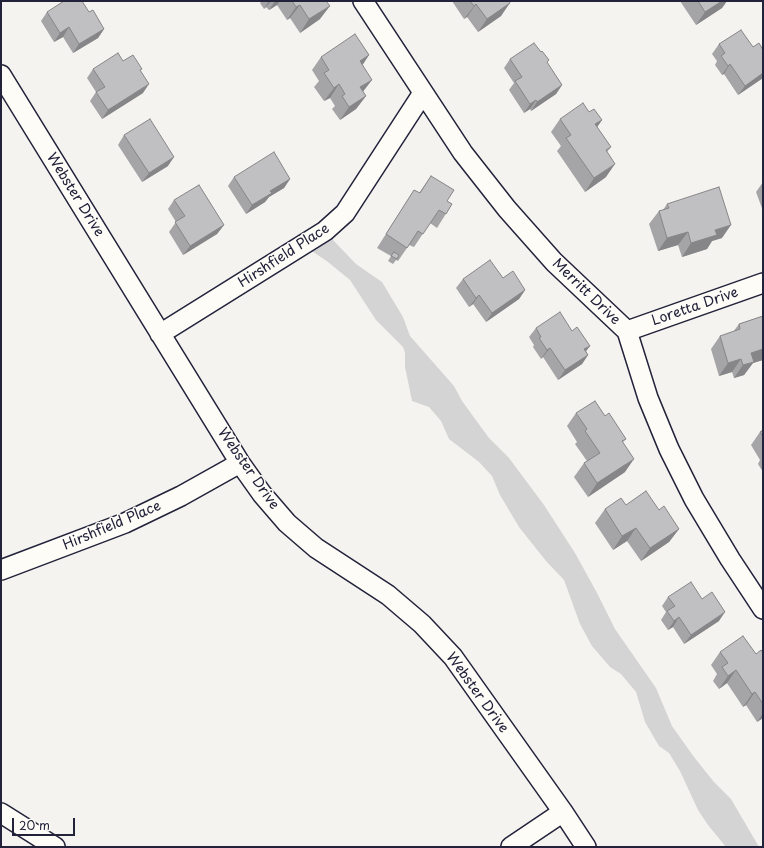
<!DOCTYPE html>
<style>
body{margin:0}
#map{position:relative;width:764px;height:848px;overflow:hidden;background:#f4f3ef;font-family:"Playpen Sans",sans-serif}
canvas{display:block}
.frame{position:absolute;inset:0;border:2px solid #22223b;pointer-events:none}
.scale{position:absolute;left:12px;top:818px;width:63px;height:18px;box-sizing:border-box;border:2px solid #22223b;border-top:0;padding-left:5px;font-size:12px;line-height:14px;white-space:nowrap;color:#22223b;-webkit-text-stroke:3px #fdfcf7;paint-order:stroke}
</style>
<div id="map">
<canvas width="764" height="848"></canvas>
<div class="frame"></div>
<div class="scale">20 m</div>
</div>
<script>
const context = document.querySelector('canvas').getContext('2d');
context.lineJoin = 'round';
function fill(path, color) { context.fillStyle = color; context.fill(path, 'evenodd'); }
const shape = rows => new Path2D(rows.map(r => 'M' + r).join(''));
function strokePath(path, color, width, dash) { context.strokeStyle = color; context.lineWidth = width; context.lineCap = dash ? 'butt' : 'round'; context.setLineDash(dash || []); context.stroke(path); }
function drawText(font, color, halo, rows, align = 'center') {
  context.font = font + ' "Playpen Sans",sans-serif'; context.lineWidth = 3; context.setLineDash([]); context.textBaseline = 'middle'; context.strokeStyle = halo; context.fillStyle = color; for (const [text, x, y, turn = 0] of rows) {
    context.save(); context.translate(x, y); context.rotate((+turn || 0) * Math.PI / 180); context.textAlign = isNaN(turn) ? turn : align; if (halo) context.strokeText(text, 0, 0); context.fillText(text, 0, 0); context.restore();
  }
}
const green = shape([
 [333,224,333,240,356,264,382,282,403,317,410,336,454,386,462,401,489,438,509,458,544,505,575,553,596,591,615,629,656,688,672,726,694,757,714,782,731,799,759,847,726,847,708,825,698,810,680,771,669,753,659,746,645,722,636,692,621,674,610,667,592,646,580,624,564,580,546,561,519,527,500,495,492,476,479,462,449,439,441,421,429,407,412,401,405,367,405,353,403,347,376,320,350,280,328,262,306,247]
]);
const minor = shape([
 [363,1,463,153,507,209,554,262,627,331,648,398,669,449,694,499,730,559,763,609],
 [1,75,240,463,262,494,287,523,316,548,388,595,422,624,453,657,563,812,586,847],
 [627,331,763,283],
 [160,334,325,231,345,213,423,93],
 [1,570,125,523,181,496,240,463],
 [1,813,55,847],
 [511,847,563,812]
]);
const wall = shape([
 [262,1,326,1,320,19,300,33,290,18,287,20,277,5,269,10,266,7,264,9,260,3],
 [452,1,509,1,501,16,478,32,467,17,464,19],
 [680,1,727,1,722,8,696,25],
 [47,12,89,12,104,29,98,38,73,53,63,37,54,42,41,21],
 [719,44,753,47,763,50,763,78,738,95,724,74,722,75,715,65,717,61,712,54],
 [541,52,549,60,547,63,562,85,556,94,531,111,530,109,524,113,509,90,514,83,504,68,510,59],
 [369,55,362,65,363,92,366,96,356,109,340,120,332,109,335,106,330,98,324,101,314,87,319,81,312,70,321,57],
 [123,61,140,71,143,93,102,119,90,101,96,92,87,78,93,69],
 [589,112,602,120,597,127,611,147,607,152,606,177,585,192,557,151,561,146,551,132,560,119],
 [124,135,168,166,142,182,118,145],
 [431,176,447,201,452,204,437,228,430,223,414,247,409,245,398,261,396,260,393,264,388,261,391,256,377,248,405,204,414,190,419,193],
 [234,177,290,179,284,188,269,197,265,202,246,214,228,186],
 [763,182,763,211,756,192],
 [174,200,224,225,217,234,183,255,169,232,176,222,168,209],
 [667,204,722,238,712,241,707,249,682,257,678,245,658,251,649,224,659,211,663,210],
 [503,278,525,290,519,299,486,322,473,304,469,307,456,288,463,279],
 [763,316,763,360,753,363,744,375,734,378,732,372,719,376,711,349,720,336,733,332,739,324],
 [536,328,572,331,590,346,586,351,588,355,582,364,558,380,543,357,541,359,533,347,534,345,529,337],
 [576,413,605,416,626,439,623,442,625,472,588,497,574,477,584,463,587,461,575,444,577,442,567,426],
 [763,430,763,472,758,464,760,460,751,445,760,432],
 [626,505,659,510,679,529,669,542,641,561,627,541,613,550,595,523,605,509],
 [668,597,702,599,719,621,684,644,673,627,668,630,661,620,666,612,662,606],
 [720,652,756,654,763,653,763,718,757,722,746,705,743,707,727,683,719,689,713,681,717,674,711,665]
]);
const shadedWall = shape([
 [269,1,271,1,266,7,264,9],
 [275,1,280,1,277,5,269,10],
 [722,1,727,1,722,8,696,25,705,12],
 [510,3,501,16,478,32,487,19],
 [476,4,467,17,464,19,474,6],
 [300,5,290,18,287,20,296,7],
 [330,6,320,19,300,33,309,19],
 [69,27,63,37,54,42,60,33],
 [104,29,98,38,73,53,79,44],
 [369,55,360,69,360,61],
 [730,64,724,74,722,75,728,66],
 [763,73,763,78,738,95,745,86],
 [372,80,362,93,360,87],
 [149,84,143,93,102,119,108,110],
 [339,84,330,98,324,101,334,88],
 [562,85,556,94,531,111,537,102],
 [366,96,356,109,340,120,349,107],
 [536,100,530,109,524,113,530,104],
 [602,120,593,133,595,124],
 [174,157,168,166,142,182,149,173],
 [615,164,606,177,585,192,594,178],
 [290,179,284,188,269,197,265,202,246,214,252,205,270,191],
 [224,225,217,234,183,255,190,246],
 [731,225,722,238,712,241,707,249,682,257,691,243,715,230],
 [688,232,678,245,658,251,667,238],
 [525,290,519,299,486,322,492,313],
 [479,295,473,304,469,307,476,298],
 [590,346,583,355,584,349],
 [550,348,543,357,541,359,547,350],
 [763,349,763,360,753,363,744,375,734,378,751,353],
 [588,355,582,364,558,380,565,370],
 [741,359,732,372,719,376,728,363],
 [634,459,625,472,588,497,597,483],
 [636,528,627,541,613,550,622,536],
 [679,529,669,542,641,561,650,548],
 [725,612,719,621,684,644,691,635],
 [679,617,673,627,668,630,674,621],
 [736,670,727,683,719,689,728,676],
 [755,692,746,705,743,707,752,694],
 [763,713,763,718,757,722]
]);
const building = shape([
 [64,1,82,1,89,12,93,10,104,29,79,44,69,27,60,33,47,12,64,1],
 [292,1,326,1,330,6,309,19,300,5,296,7,292,1],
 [470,1,509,1,510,3,487,19,476,4,474,6,470,1],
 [698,1,722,1,705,12,698,1],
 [741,30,753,47,759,43,763,50,763,73,745,86,730,64,728,66,721,56,725,53,719,44,741,30],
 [355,34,369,55,360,61,372,80,360,87,366,96,349,107,342,96,345,94,339,84,334,88,324,73,329,70,321,57,355,34],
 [534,43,541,52,542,51,549,60,547,62,562,85,537,102,536,100,530,104,515,81,522,77,510,59,534,43],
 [118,53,123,61,133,55,142,69,140,70,149,84,108,110,96,92,105,87,93,69,118,53],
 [583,103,589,112,594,109,602,120,595,124,611,147,606,150,615,164,594,178,566,138,571,135,560,119,583,103],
 [150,119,174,157,149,173,124,135,150,119],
 [274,152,290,179,270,191,272,193,252,205,234,177,274,152],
 [431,176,454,190,447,201,452,204,446,214,439,210,423,234,418,231,407,248,386,234,414,190,420,193,431,176],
 [199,185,224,225,190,246,175,222,185,216,174,200,199,185],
 [719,187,731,225,715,230,717,235,691,243,688,232,667,238,659,211,669,208,667,204,719,187],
 [394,252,399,255,397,259,391,256,394,252],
 [490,260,503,278,513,271,525,290,492,313,479,295,476,298,463,279,490,260],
 [560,312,572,331,577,327,590,346,584,349,588,355,565,370,550,348,547,350,539,338,541,337,536,328,560,312],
 [763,316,763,349,751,353,754,362,743,365,741,359,728,363,720,336,740,329,739,324,763,316],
 [595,401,605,416,609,413,626,439,622,441,634,459,597,483,584,463,600,453,585,431,587,429,576,413,595,401],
 [763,430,763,436,760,432,763,430],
 [646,491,659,510,664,506,679,529,650,548,636,528,622,536,605,509,621,498,626,505,646,491],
 [691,582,702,599,712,592,725,612,691,635,679,617,674,621,667,611,675,606,668,597,691,582],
 [743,636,756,654,761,650,763,653,763,704,755,692,752,694,736,670,728,676,722,667,728,663,720,652,743,636]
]);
const streetNames = [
 ["Webster Drive",75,195,58],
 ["Hirshfield Place",284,256,-33],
 ["Merritt Drive",586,292,44],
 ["Loretta Drive",695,307,-19],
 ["Webster Drive",248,469,55],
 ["Hirshfield Place",112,526,-23],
 ["Webster Drive",477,693,54]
];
fill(green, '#d5d4d5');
strokePath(minor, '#22223b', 22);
strokePath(minor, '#fdfcf7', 19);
fill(wall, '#a5a4a7');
fill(shadedWall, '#868688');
fill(building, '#c0bfc2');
strokePath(building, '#868688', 1);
drawText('14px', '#22223b', '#fdfcf7', streetNames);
</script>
